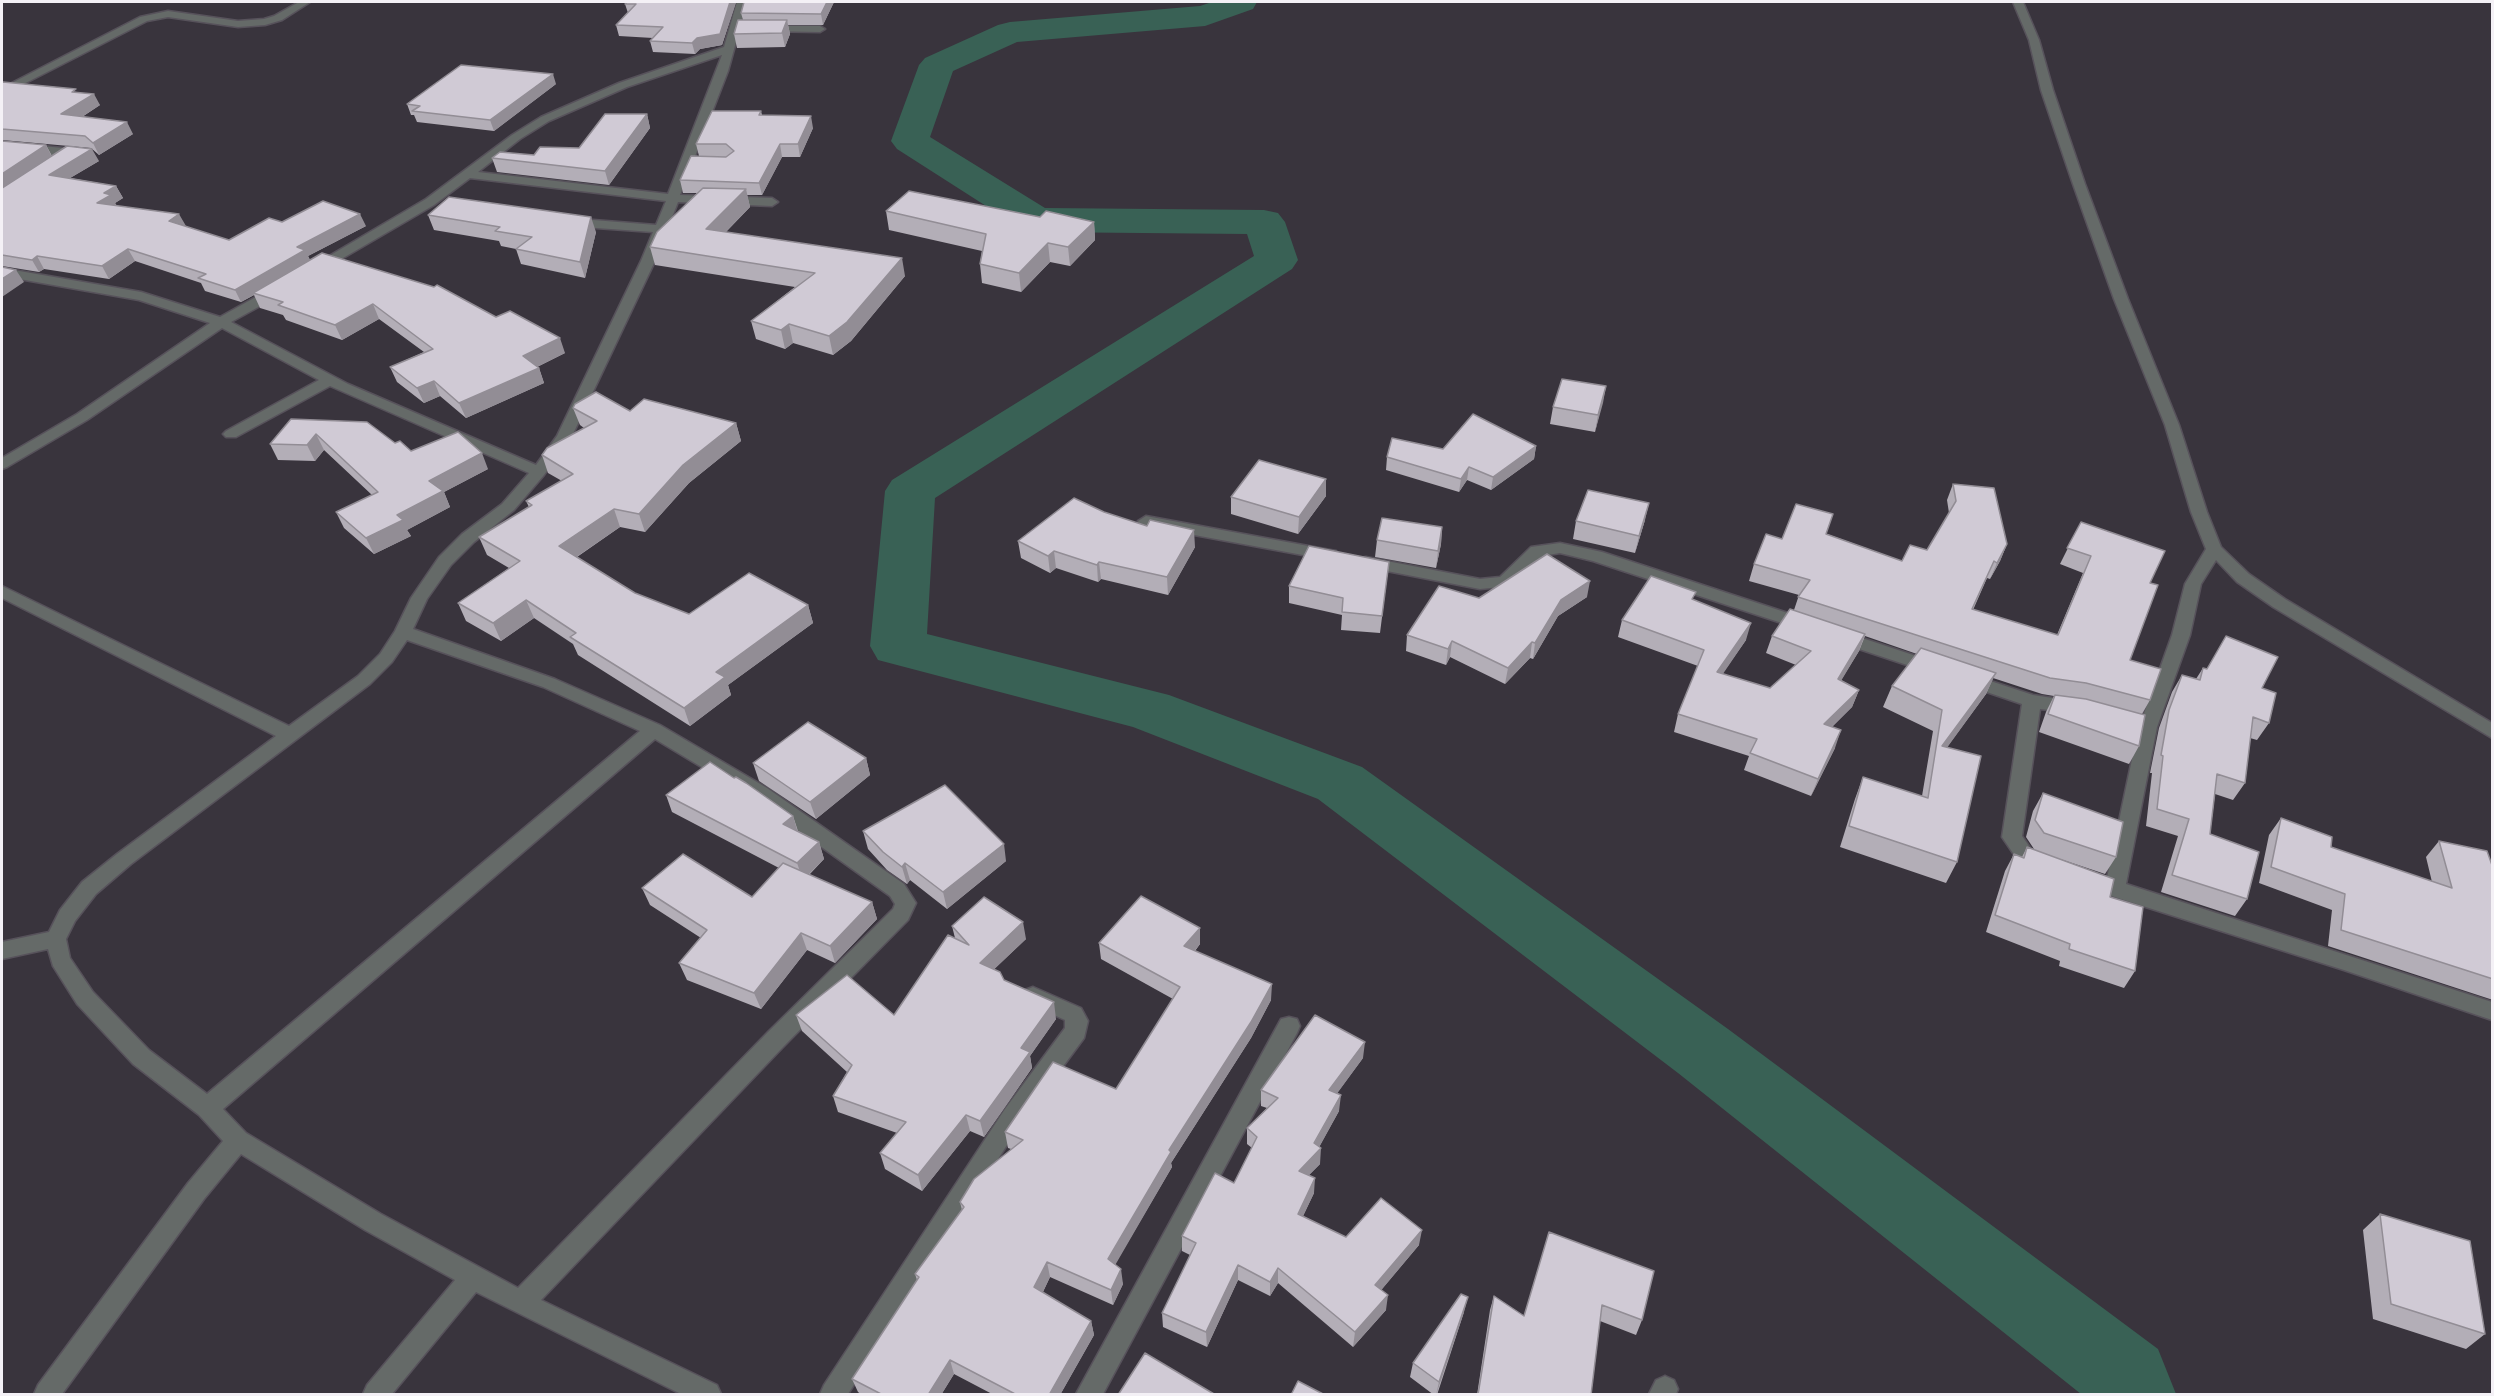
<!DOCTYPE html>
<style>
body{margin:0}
#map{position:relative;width:2494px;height:1396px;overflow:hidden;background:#39343d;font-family:"Open Sans",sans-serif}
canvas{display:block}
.frame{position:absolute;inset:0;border:3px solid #f4f1f6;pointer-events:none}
</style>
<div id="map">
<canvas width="2494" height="1396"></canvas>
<div class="frame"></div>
</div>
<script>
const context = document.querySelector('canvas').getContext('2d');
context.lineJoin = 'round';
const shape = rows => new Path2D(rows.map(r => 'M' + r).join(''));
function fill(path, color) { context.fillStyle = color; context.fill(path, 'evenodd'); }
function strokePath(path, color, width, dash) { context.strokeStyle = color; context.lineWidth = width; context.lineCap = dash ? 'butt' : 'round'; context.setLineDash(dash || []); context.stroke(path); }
const river = shape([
 [1212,2,1257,2,1253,9,1205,26,1017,42,953,71,930,137,1045,208,1264,210,1278,213,1285,222,1298,260,1292,269,935,498,927,634,1169,695,1362,767,1728,1029,2158,1349,2176,1394,2081,1394,1678,1073,1318,799,1133,727,878,660,870,646,885,491,892,480,1254,256,1247,234,1036,232,1022,229,897,149,891,141,919,65,925,58,998,25,1010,22,1200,6,1212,2]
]);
const minor = shape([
 [299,2,310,2,282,20,265,25,238,27,168,17,147,21,2,95,2,88,140,17,168,11,238,21,264,19,274,16,299,2],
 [737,2,747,2,728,71,680,195,772,198,778,202,772,206,678,202,655,261,572,436,544,475,514,510,474,542,451,565,427,599,413,629,555,679,660,725,767,788,904,884,916,903,908,920,784,1046,541,1300,717,1385,721,1394,681,1394,476,1292,392,1394,363,1394,367,1385,455,1280,365,1230,241,1154,204,1199,62,1394,34,1394,38,1385,188,1183,223,1141,199,1115,133,1064,77,1004,53,966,48,949,2,959,2,942,49,932,60,910,82,882,117,854,276,736,2,598,2,586,289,726,358,676,380,654,395,631,411,598,439,557,462,534,502,504,529,473,330,386,236,437,226,437,223,434,226,431,319,380,222,328,87,420,7,467,2,469,2,458,77,414,210,323,139,300,2,276,2,268,141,292,220,317,272,288,282,288,284,291,282,294,231,322,348,384,536,465,557,436,641,261,653,232,568,226,562,222,568,218,656,225,666,201,470,178,434,205,319,272,309,272,307,269,426,199,512,135,541,117,619,83,724,47,737,2],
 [722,55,668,194,478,172,520,139,549,121,627,87,722,55],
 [407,640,543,687,640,731,207,1094,149,1050,93,992,70,958,66,939,75,921,96,894,131,864,370,684,392,662,407,640],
 [655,739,753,798,890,896,895,904,893,909,768,1032,518,1288,381,1214,246,1133,223,1109,655,739],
 [2013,2,2023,2,2039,40,2053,90,2085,184,2128,299,2179,425,2207,512,2221,547,2249,574,2285,599,2492,723,2492,738,2273,607,2237,582,2216,560,2201,584,2190,635,2157,727,2126,884,2492,1002,2492,1020,2344,970,2108,895,2082,886,2079,880,2082,874,2089,872,2107,878,2138,731,2114,725,2111,720,2114,715,2120,713,2142,719,2172,635,2185,584,2206,549,2191,512,2165,425,2114,299,2073,184,2041,90,2029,40,2013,2],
 [766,26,820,26,825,29,820,32,762,31,761,29,766,26],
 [2,142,83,150,89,154,83,158,2,150,2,142],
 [1146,516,1330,550,1336,551,1338,555,1336,559,1330,560,1140,525,1138,521,1146,516],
 [1560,543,1602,552,1812,621,1815,625,1812,629,1800,629,1593,561,1560,553,1542,556,1511,586,1480,589,1366,567,1360,566,1358,562,1360,558,1366,557,1480,579,1500,577,1531,547,1560,543],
 [1838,630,1940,664,1943,668,1940,672,1934,674,1832,640,1829,636,1832,632,1838,630],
 [1966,673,2033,695,2079,702,2082,707,2079,712,2073,713,2040,709,2022,836,2033,852,2050,859,2053,864,2050,869,2043,872,2019,862,2002,837,2022,704,1960,683,1957,679,1960,675,1966,673],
 [1033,987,1081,1008,1088,1021,1084,1038,1021,1123,848,1394,820,1394,824,1385,1005,1109,1065,1028,1065,1020,1025,1002,1022,996,1025,990,1033,987],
 [1289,1017,1297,1019,1300,1026,1297,1033,1103,1394,1076,1394,1281,1019,1289,1017],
 [1665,1376,1674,1380,1678,1389,1676,1394,1649,1394,1656,1380,1665,1376]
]);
const wall = shape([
 [627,2,736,2,722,45,700,49,695,54,653,52,650,41,653,38,619,36,616,25,628,13,625,4],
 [744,2,834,2,823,25,788,25,790,34,785,47,737,48,734,34,743,20,741,13],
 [2,83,77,92,100,105,82,117,133,134,99,155,91,148,2,140],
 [556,84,494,131,417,122,414,115,411,115,407,104],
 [761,111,762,115,813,128,800,157,782,157,762,195,747,195,750,207,726,232,905,276,851,341,833,355,793,343,785,349,756,339,751,321,795,287,655,265,650,247,697,193,683,193,680,180,699,156,696,144],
 [647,114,650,128,609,185,497,172,492,158,534,155,579,148],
 [2,141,46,145,52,156,99,161,70,178,116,186,123,198,115,203,117,206,229,240,282,222,366,226,308,256,310,260,496,317,565,353,537,367,539,368,544,383,466,418,440,396,424,403,397,382,390,367,424,352,379,319,342,340,286,320,283,315,260,308,254,295,241,302,205,291,201,283,135,261,109,279,44,269,39,272,2,266],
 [886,211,1040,217,1094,222,1095,240,1070,266,1050,262,1021,292,982,283,980,264,982,251,889,230],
 [428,215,596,232,585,278,521,264,516,249,501,246,499,241,434,230],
 [1606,386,1595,432,1550,424,1553,407],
 [573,408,630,411,736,423,741,441,689,483,645,532,620,527,577,557,635,593,689,614,808,605,813,623,728,685,731,695,690,726,578,655,573,644,534,618,501,641,466,621,458,603,509,568,487,555,479,537,529,507,526,501,562,481,548,473,542,455,584,428,580,425],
 [291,419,395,443,411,451,488,469,444,492,450,507,407,530,411,536,374,554,344,528,336,512,372,495,324,450,315,461,278,460,270,444],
 [1536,446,1534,459,1491,490,1467,480,1459,492,1386,470,1387,457,1443,449],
 [1953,484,2007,544,2000,561,1990,579,1987,578,1973,610,2057,635,2083,573,2060,564,2081,522,2150,583,2130,660,2150,700,2142,714,2139,746,2129,764,2039,732,2046,712,2054,696,2042,694,1993,678,1986,694,1947,747,1957,862,1946,883,1840,847,1855,799,1863,777,1922,796,1933,731,1883,707,1892,686,1917,654,1865,636,1859,651,1841,680,1859,690,1852,707,1832,727,1835,748,1811,796,1744,770,1749,756,1674,732,1678,714,1698,666,1618,637,1622,620,1694,600,1746,640,1722,674,1770,688,1796,665,1766,653,1772,636,1794,610,1799,595,1749,581,1754,564,1782,539,1827,534,1902,561,1927,550,1949,513,1947,500],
 [1326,496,1298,534,1231,514,1231,497],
 [1104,512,1195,547,1168,595,1101,579,1098,582,1056,568,1050,573,1021,558,1018,541],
 [1645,520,1635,553,1573,539,1576,521],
 [1442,527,1441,544,1436,568,1375,557,1377,540],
 [1389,562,1380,633,1341,630,1342,615,1289,603,1289,586],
 [1587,597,1558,616,1533,659,1530,658,1505,684,1450,657,1446,665,1406,651,1407,635,1479,598],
 [2203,668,2262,688,2269,723,2257,740,2250,738,2245,783,2233,800,2215,794,2210,834,2247,899,2235,916,2161,892,2178,836,2146,826,2152,773,2150,773,2159,728,2172,692,2182,675,2196,679],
 [866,758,870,775,816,819,759,781,753,763],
 [734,778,793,816,798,831,819,842,824,859,809,875,872,902,877,919,835,963,807,950,761,1009,687,980,679,963,701,938,650,905,642,888,752,897,779,868,672,812,666,795],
 [2043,793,2116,857,2105,874,2060,859,2110,897,2135,971,2124,988,2059,966,2060,961,1986,932,2005,871,2014,854,2022,857,2027,847,2034,849,2026,837,2033,811],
 [2281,818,2331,847,2432,882,2426,857,2439,841,2493,868,2493,1000,2328,946,2332,910,2259,883,2269,835],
 [863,831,1006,861,947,909,910,880,907,884,887,870,868,849],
 [952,926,1026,939,994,969,1004,980,1056,1019,1030,1056,1032,1068,984,1137,970,1131,922,1191,885,1169,880,1153,897,1133,838,1112,833,1096,847,1072,802,1031,796,1015,894,1015,955,938],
 [1200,928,1200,944,1195,951,1271,1000,1251,1038,1171,1163,1172,1167,1115,1264,1123,1284,1113,1305,1050,1277,1043,1292,1091,1321,1094,1335,1060,1395,994,1395,954,1374,941,1395,862,1395,858,1392,852,1379,917,1280,915,1274,962,1210,960,1202,1011,1149,1008,1148,1005,1132,1116,1089,1173,999,1101,959,1099,943],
 [1363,1058,1337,1093,1339,1111,1319,1147,1320,1164,1309,1175,1314,1193,1303,1216,1346,1237,1419,1245,1381,1290,1386,1310,1353,1347,1278,1283,1270,1296,1238,1280,1207,1347,1163,1327,1162,1313,1190,1255,1182,1251,1182,1236,1234,1183,1252,1148,1247,1144,1247,1128,1267,1108,1261,1106,1261,1090],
 [2380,1214,2485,1334,2466,1349,2373,1319,2363,1230],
 [1549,1232,1642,1320,1636,1335,1600,1321,1591,1395,1477,1395,1490,1310,1494,1296,1524,1316],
 [1464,1312,1437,1395,1434,1395,1410,1377,1413,1363]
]);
const shadedWall = shape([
 [730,2,736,2,722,45,700,49,695,54,692,43],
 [827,2,834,2,823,25,821,14],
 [787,20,790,34,785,47,782,33],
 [553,74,556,84,494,131,490,120],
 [94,94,100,105,68,126,61,114],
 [647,114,650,128,609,185,605,171],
 [811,116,813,128,800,157,798,144],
 [127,122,133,134,99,155,93,143],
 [780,144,782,157,762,195,759,183],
 [46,145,52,157,2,191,2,174],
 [92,149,99,161,55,187,49,175],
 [116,186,123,198,115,203,117,207,97,203,104,193],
 [746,189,750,207,711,247,706,229],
 [179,214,186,226,169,221],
 [360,214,366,226,308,256,311,262,253,293,254,295,241,302,235,290,297,247],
 [591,217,596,232,585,278,580,262],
 [1094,222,1095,240,1070,266,1068,247],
 [1048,243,1050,262,1021,292,1019,273],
 [128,249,135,261,109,279,102,266],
 [37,256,44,269,39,272,32,260],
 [902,258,905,276,851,341,833,355,829,336],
 [16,270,24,282,2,297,2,279],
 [373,304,379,319,342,340,335,325],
 [789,324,793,343,785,349,781,330],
 [560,338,565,353,529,371,523,356],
 [539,368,544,383,466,418,459,403],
 [434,381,440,396,424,403,417,388],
 [1606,386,1603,403,1595,432,1598,415],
 [736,423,741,441,689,483,645,532,639,514,683,465],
 [316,434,324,450,315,461,307,445],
 [1536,446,1534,459,1491,490,1493,477],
 [482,453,488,469,444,492,450,507,407,530,411,536,374,554,366,538,397,515,429,481],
 [1469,467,1467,480,1459,492,1461,479],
 [1326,479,1326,496,1298,534,1299,517],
 [1649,503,1645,520,1635,553,1639,536],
 [614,509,620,527,566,564,559,546],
 [1442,527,1441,544,1436,568,1438,551],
 [1194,530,1195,547,1168,595,1167,577],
 [2007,544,2000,561,1990,579,1997,563],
 [1054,551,1056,568,1050,573,1048,556],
 [1099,562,1101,579,1098,582,1097,565],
 [1590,581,1587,597,1558,616,1533,659,1535,643,1561,600],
 [526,600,534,618,501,641,493,623],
 [808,605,813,623,728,685,731,695,690,726,684,708,716,672],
 [1751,623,1746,640,1712,690,1717,672],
 [1865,634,1859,651,1832,696,1838,679],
 [1452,641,1450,657,1446,665,1448,649],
 [1532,642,1530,658,1505,684,1508,668],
 [1996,673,1986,694,1933,767,1942,746],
 [1859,690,1852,707,1817,741,1824,724],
 [1841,730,1835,748,1811,796,1818,779],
 [866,758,870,775,816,819,810,802],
 [793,816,798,833,783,824],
 [819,842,824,859,803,880,797,863],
 [1004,844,1006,861,947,909,943,892],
 [905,863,910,880,907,884,902,867],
 [872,902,877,919,835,963,830,946],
 [1023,922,1026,939,983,980,980,963],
 [1200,928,1200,944,1185,963,1184,946],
 [801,933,807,950,761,1009,754,993],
 [1272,984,1271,1000,1251,1038,1171,1163,1172,1167,1110,1274,1108,1259,1169,1150],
 [1054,1002,1056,1019,1030,1056,1032,1068,984,1137,980,1121,1021,1048],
 [1365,1042,1363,1058,1328,1106,1329,1090],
 [1341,1095,1339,1111,1316,1153,1321,1148,1320,1164,1298,1186,1299,1171],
 [966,1115,970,1131,922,1191,918,1175],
 [1315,1178,1314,1193,1297,1229,1298,1214],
 [1422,1230,1419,1245,1373,1300,1375,1285],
 [1047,1262,1050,1277,1038,1302,1034,1287],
 [1238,1265,1238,1280,1207,1347,1206,1332],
 [1278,1268,1278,1283,1270,1296,1270,1282],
 [1121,1269,1123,1284,1113,1305,1111,1290],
 [1388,1295,1386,1310,1353,1347,1355,1332],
 [1468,1297,1464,1312,1436,1395,1439,1382],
 [1091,1321,1094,1335,1060,1395,1049,1395],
 [950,1360,954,1374,941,1395,928,1395]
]);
const building = shape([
 [627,2,730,2,720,34,697,38,692,43,650,41,663,27,616,25,636,4,625,4,627,2],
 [744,2,827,2,821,14,741,13,744,2],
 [738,20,787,20,782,33,734,34,738,20],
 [461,65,553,74,490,120,412,111,420,106,407,104,461,65],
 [3,82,76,89,72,92,94,94,61,114,127,122,93,143,85,136,2,129,2,83,3,82],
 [712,111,761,111,759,115,811,116,798,144,780,144,759,183,680,180,691,156,726,157,734,151,726,144,696,144,712,111],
 [605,114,647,114,605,171,492,158,500,152,534,155,540,147,579,148,605,114],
 [2,141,46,145,2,174,2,141],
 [67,146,92,149,49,175,116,186,104,193,111,195,97,203,179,214,169,221,229,240,269,218,282,222,323,201,360,214,297,247,305,250,235,290,198,278,206,274,128,249,102,266,37,256,32,260,2,255,2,188,67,146],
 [703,188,746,189,706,229,902,258,847,322,829,336,789,324,781,330,751,321,815,273,650,247,657,232,703,188],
 [909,191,1040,217,1046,211,1094,222,1068,247,1048,243,1019,273,980,264,986,234,886,211,909,191],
 [449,197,591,217,580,262,516,249,532,237,495,231,500,227,428,215,449,197],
 [322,253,434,287,437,285,496,317,510,311,560,338,523,356,539,368,459,403,434,381,417,388,390,367,433,349,373,304,335,325,278,305,283,302,253,293,322,253],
 [2,267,16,270,2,279,2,267],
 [1562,379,1606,386,1598,415,1553,407,1562,379],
 [596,392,630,411,644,399,736,423,683,465,639,514,614,509,559,546,635,593,689,614,749,573,808,605,716,672,725,677,684,708,570,637,576,633,526,600,493,623,458,603,520,561,479,537,532,505,526,501,573,474,542,455,547,448,597,421,573,408,575,404,596,392],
 [1473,414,1536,446,1493,477,1469,467,1461,479,1387,457,1392,438,1443,449,1473,414],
 [291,419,367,422,395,443,400,441,411,451,458,432,482,453,429,481,443,491,397,515,403,520,366,538,336,512,378,492,316,434,307,445,270,444,291,419],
 [1259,460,1326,479,1299,517,1231,497,1259,460],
 [1953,484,1994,488,2007,544,1997,563,1994,561,1972,609,2058,635,2091,556,2067,548,2081,522,2165,551,2150,583,2158,585,2130,660,2161,669,2150,700,2086,683,2050,678,1798,597,1810,580,1754,564,1766,534,1782,539,1796,504,1833,514,1826,534,1902,561,1910,545,1927,550,1956,501,1953,484],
 [1588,490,1649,503,1639,536,1576,521,1588,490],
 [1074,498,1104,512,1147,526,1150,520,1194,530,1167,577,1099,562,1097,565,1054,551,1048,556,1018,541,1074,498],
 [1382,518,1442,527,1438,551,1377,540,1382,518],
 [1309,546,1389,562,1382,616,1342,612,1343,598,1289,586,1309,546],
 [1547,554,1590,581,1561,600,1535,643,1532,642,1508,668,1452,641,1448,649,1407,635,1439,586,1479,598,1547,554],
 [1651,576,1696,592,1692,599,1751,623,1717,672,1770,688,1811,651,1772,636,1790,609,1865,634,1838,679,1859,690,1824,724,1841,730,1818,779,1750,753,1757,739,1678,714,1704,650,1622,620,1651,576],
 [2226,636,2278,657,2262,688,2276,693,2269,723,2253,717,2245,783,2217,774,2210,834,2259,852,2247,899,2172,875,2189,819,2157,809,2163,756,2161,755,2169,710,2182,675,2200,680,2203,668,2207,669,2226,636],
 [1921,648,1996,673,1942,746,1981,756,1957,862,1849,826,1863,777,1928,798,1942,710,1892,686,1921,648],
 [2055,695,2086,699,2145,715,2139,746,2048,714,2055,695],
 [808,722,866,758,810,802,753,763,808,722],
 [710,762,734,778,736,777,746,783,793,816,783,824,819,842,797,863,666,795,710,762],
 [945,785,1004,844,943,892,905,863,902,867,883,852,863,831,945,785],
 [2043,793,2123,822,2116,857,2044,833,2035,820,2043,793],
 [2281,818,2332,837,2331,847,2452,888,2439,841,2487,851,2493,868,2493,979,2341,930,2345,894,2271,867,2281,818],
 [2027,847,2114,879,2110,897,2143,907,2135,971,2069,949,2070,944,1995,915,2014,854,2024,858,2027,847],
 [683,854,752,897,783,863,872,902,830,946,801,933,754,993,679,963,707,930,642,888,683,854],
 [1141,896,1200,928,1184,946,1272,984,1251,1022,1169,1150,1171,1152,1108,1259,1121,1269,1111,1290,1047,1262,1034,1287,1091,1321,1049,1395,1017,1395,950,1360,928,1395,883,1395,852,1379,919,1277,915,1274,964,1207,960,1202,974,1179,1023,1140,1005,1132,1053,1062,1116,1089,1180,987,1099,943,1141,896],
 [984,897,1023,922,980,963,1000,972,1004,980,1054,1002,1021,1048,1030,1052,980,1121,966,1115,918,1175,880,1153,906,1122,833,1096,852,1065,796,1015,847,975,894,1015,948,935,969,945,952,926,984,897],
 [1315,1015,1365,1042,1329,1090,1341,1095,1314,1143,1321,1148,1299,1171,1315,1178,1298,1214,1346,1237,1381,1198,1422,1230,1375,1285,1388,1295,1355,1332,1278,1268,1270,1282,1238,1265,1206,1332,1162,1313,1196,1243,1182,1236,1215,1173,1234,1183,1257,1137,1247,1128,1278,1098,1261,1090,1315,1015],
 [2380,1214,2470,1241,2485,1334,2391,1304,2380,1214],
 [1549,1232,1654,1271,1642,1320,1602,1305,1591,1395,1478,1395,1494,1296,1524,1316,1549,1232],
 [1461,1294,1468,1297,1439,1382,1413,1363,1461,1294],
 [1145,1353,1214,1394,1214,1395,1118,1395,1145,1353],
 [1298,1381,1325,1395,1291,1395,1298,1381]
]);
fill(river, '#396155');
strokePath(minor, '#57525b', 3);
fill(minor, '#656a68');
fill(wall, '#b3aeb7');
fill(shadedWall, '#928d95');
fill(building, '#d0cad5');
strokePath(building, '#928d95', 1.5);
</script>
